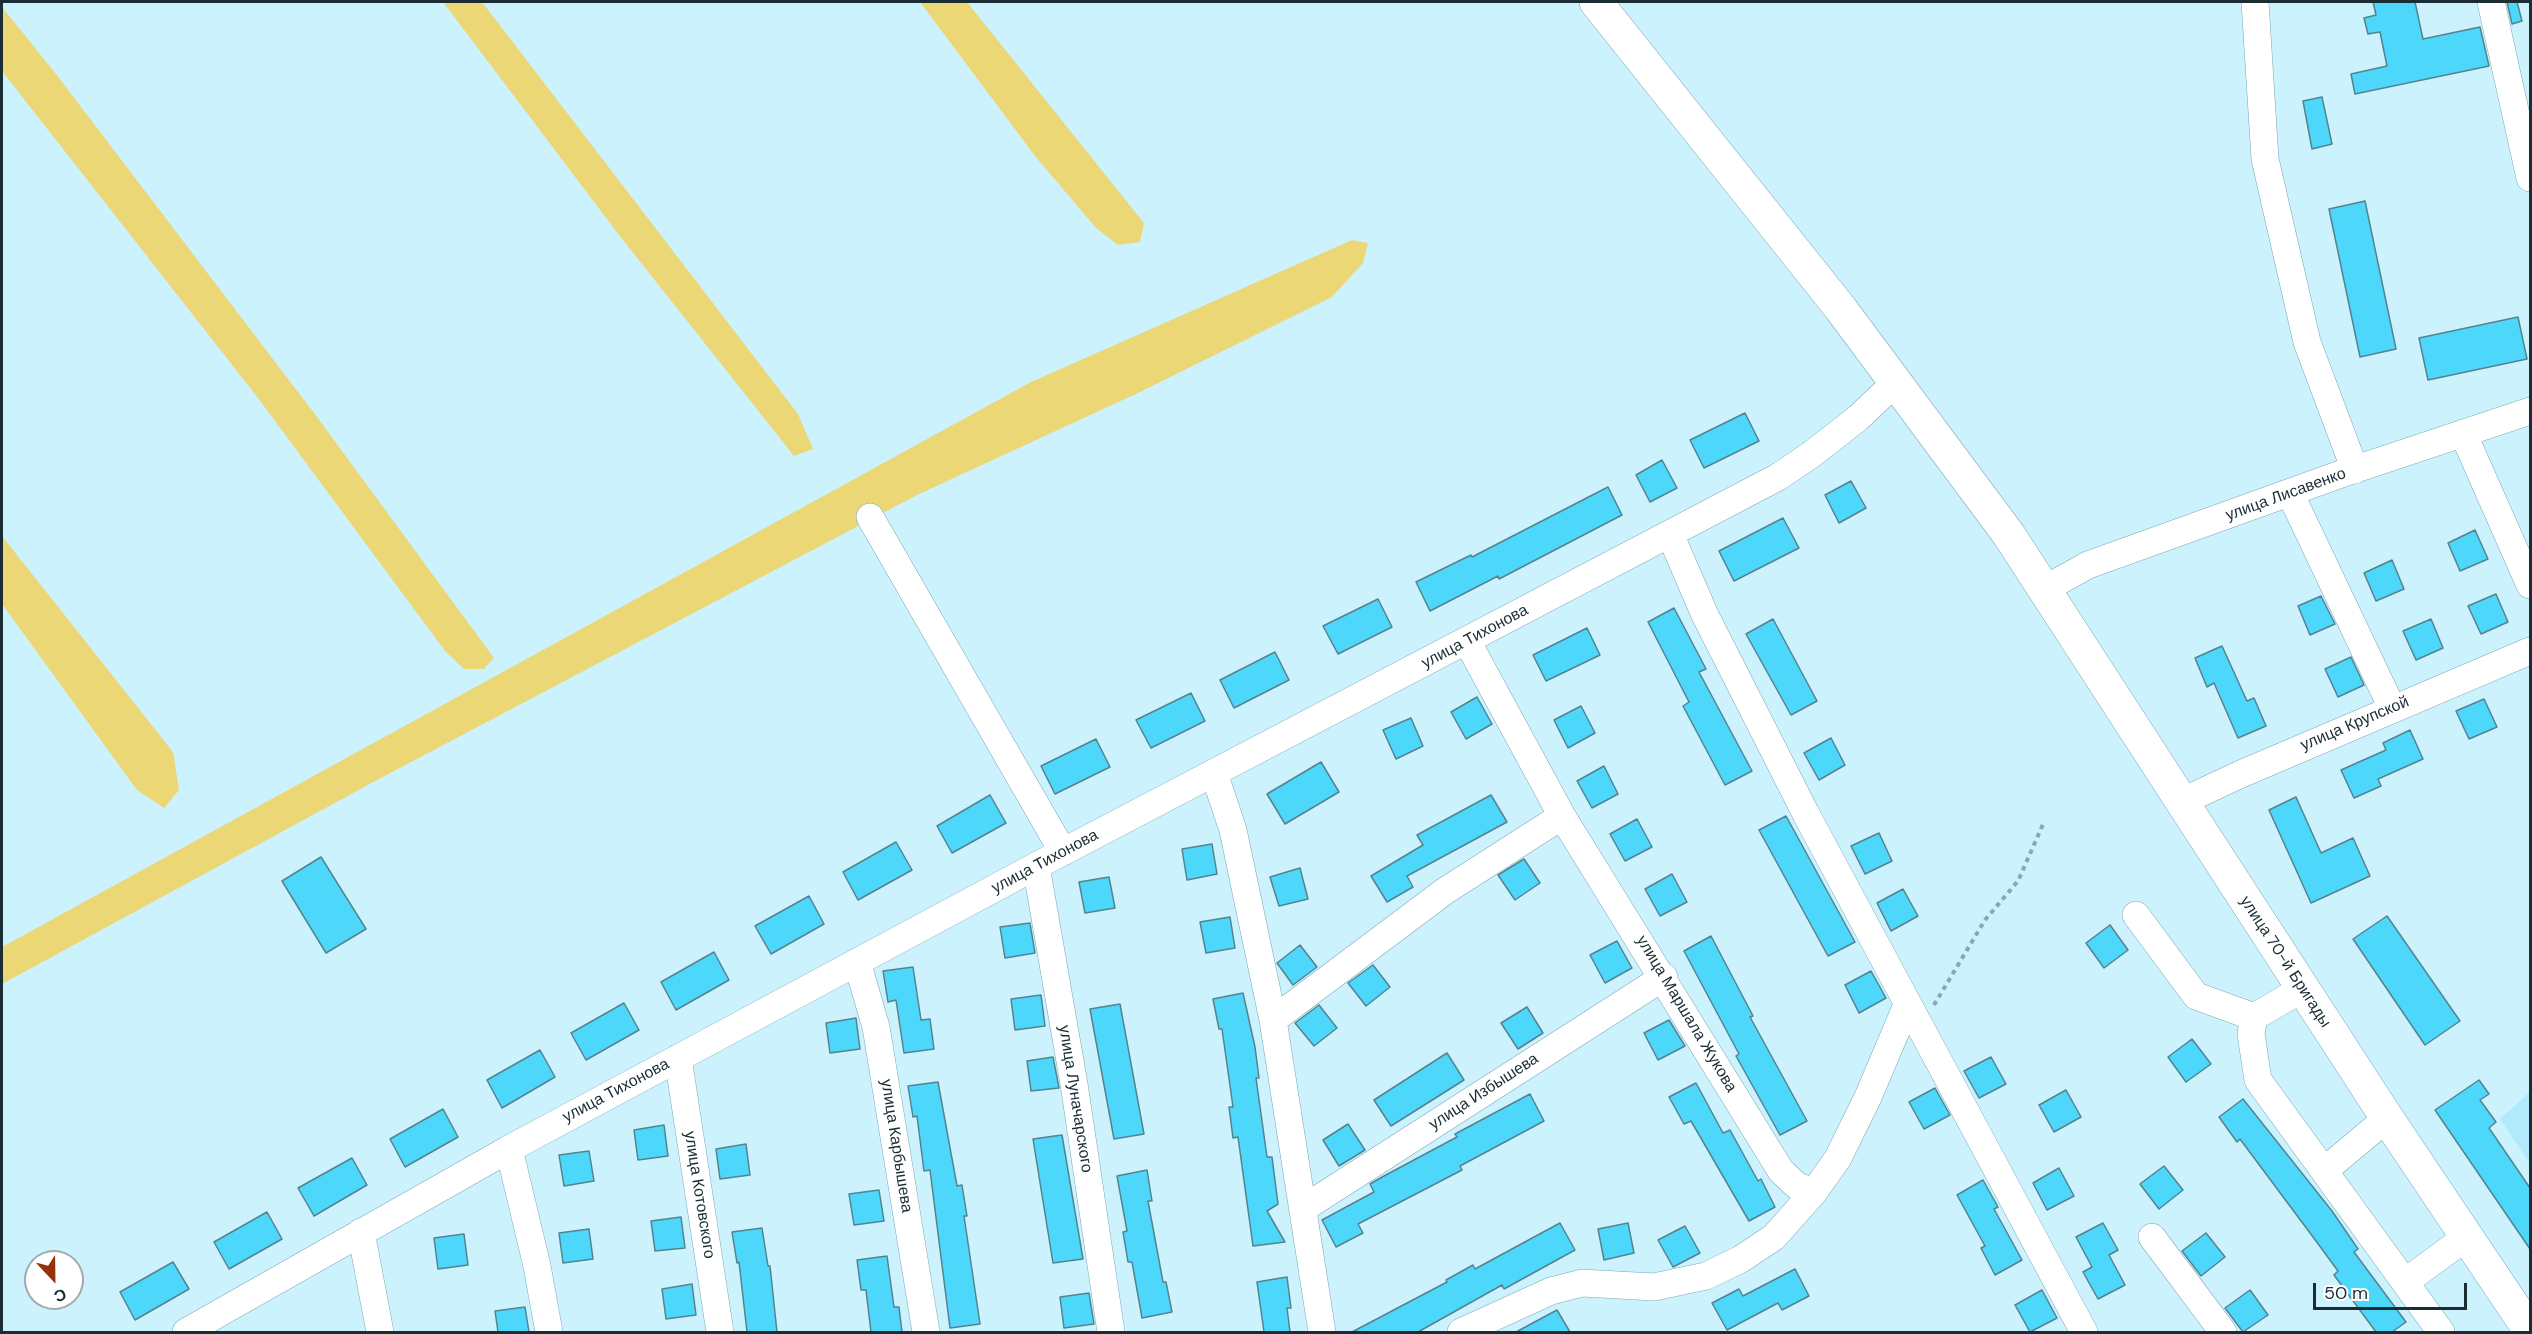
<!DOCTYPE html>
<meta charset="utf-8">
<style>
body{margin:0}
#map{position:relative;width:2532px;height:1334px;overflow:hidden;background:#ccf2fe;font-family:"DM Sans",sans-serif}
canvas{display:block}
.frame{position:absolute;inset:0;border:3px solid #1a2d33;pointer-events:none}
.north{position:absolute;left:24px;top:1250px;width:60px;height:60px;box-sizing:border-box;background:#fff;border:2px solid #a3abad;border-radius:50%;rotate:158deg;font-size:16px;font-weight:700;line-height:24px;text-align:center;color:#1a2d33}
.north::after{content:'';display:block;margin:auto;width:21px;height:27px;background:#97310b;clip-path:polygon(50% 0,100% 100%,50% 72%,0 100%)}
.scale{position:absolute;left:2313px;top:1283px;width:154px;height:27px;box-sizing:border-box;border:3px solid #1a2d33;border-top:0;padding-left:8px;font-size:18px;line-height:21px;white-space:nowrap;color:#1a2d33;-webkit-text-stroke:4px #fff;paint-order:stroke}
</style>
<div id="map">
<canvas width="2532" height="1334"></canvas>
<div class="frame"></div>
<div class="north">С</div>
<div class="scale">50 m</div>
</div>
<script>
const context = document.querySelector('canvas').getContext('2d');
context.lineJoin = 'round';
function fill(path, color) { context.fillStyle = color; context.fill(path, 'evenodd'); }
const shape = rows => new Path2D(rows.map(r => 'M' + r).join(''));
function strokePath(path, color, width, dash) { context.strokeStyle = color; context.lineWidth = width; context.lineCap = dash ? 'butt' : 'round'; context.setLineDash(dash || []); context.stroke(path); }
function drawText(font, color, halo, rows, align = 'center') {
  context.font = font + ' "DM Sans",sans-serif'; context.lineWidth = 4.5; context.setLineDash([]); context.textBaseline = 'middle'; context.strokeStyle = halo; context.fillStyle = color; for (const [text, x, y, turn = 0] of rows) {
    context.save(); context.translate(x, y); context.rotate((+turn || 0) * Math.PI / 180); context.textAlign = isNaN(turn) ? turn : align; if (halo) context.strokeText(text, 0, 0); context.fillText(text, 0, 0); context.restore();
  }
}
const built = shape([
 [2530,1092,2530,1164,2500,1119]
]);
const green = shape([
 [443,2,482,2,798,414,813,449,794,456,619,235],
 [920,2,967,2,1144,223,1140,242,1118,245,1096,228,1035,156],
 [2,7,56,74,317,417,494,658,484,669,464,669,445,651,258,398,2,71],
 [1352,240,1368,243,1363,263,1332,297,1140,392,917,495,377,780,2,984,2,947,1031,382],
 [2,536,173,752,179,790,164,808,137,790,2,604]
]);
const building = shape([
 [2373,2,2415,2,2423,39,2480,27,2489,66,2355,94,2351,74,2387,66,2380,32,2368,34,2364,18,2376,15,2373,2],
 [2507,2,2517,2,2522,21,2512,24,2507,2],
 [2322,97,2332,144,2312,149,2303,101,2322,97],
 [2365,201,2396,349,2360,357,2329,209,2365,201],
 [2518,317,2527,359,2428,380,2419,338,2518,317],
 [1745,413,1759,441,1704,468,1690,440,1745,413],
 [1662,460,1677,488,1650,502,1636,475,1662,460],
 [1851,481,1866,508,1839,523,1825,495,1851,481],
 [1608,487,1622,515,1499,579,1498,576,1430,611,1416,582,1471,555,1472,557,1608,487],
 [1783,518,1799,548,1734,581,1719,551,1783,518],
 [2475,530,2488,559,2460,571,2448,543,2475,530],
 [2392,560,2404,589,2376,601,2364,573,2392,560],
 [2496,594,2508,622,2481,634,2468,606,2496,594],
 [2321,596,2335,624,2310,635,2298,606,2321,596],
 [1378,599,1392,627,1338,654,1323,626,1378,599],
 [1674,608,1706,669,1699,672,1752,771,1725,785,1683,706,1689,702,1648,622,1674,608],
 [1773,619,1817,701,1791,715,1746,634,1773,619],
 [2431,619,2443,648,2416,660,2403,631,2431,619],
 [1587,628,1600,655,1546,681,1533,655,1587,628],
 [2222,646,2247,701,2254,698,2266,726,2238,738,2214,683,2207,687,2195,658,2222,646],
 [1275,652,1289,680,1234,708,1220,680,1275,652],
 [2351,657,2364,685,2338,697,2325,669,2351,657],
 [1191,693,1205,721,1151,748,1136,720,1191,693],
 [1477,697,1492,724,1466,739,1451,712,1477,697],
 [2484,699,2497,727,2469,739,2456,711,2484,699],
 [1581,706,1595,733,1568,748,1554,720,1581,706],
 [1411,718,1423,746,1396,759,1383,730,1411,718],
 [2410,730,2423,759,2378,779,2381,786,2354,798,2341,770,2386,750,2383,743,2410,730],
 [1831,738,1845,765,1819,780,1804,753,1831,738],
 [1096,739,1110,767,1055,794,1041,766,1096,739],
 [1321,762,1339,792,1285,824,1267,794,1321,762],
 [1604,766,1618,794,1592,808,1577,781,1604,766],
 [990,795,1006,823,952,853,937,826,990,795],
 [1491,795,1507,822,1407,876,1413,887,1387,902,1371,876,1423,845,1417,835,1491,795],
 [2296,797,2321,853,2353,838,2370,876,2311,903,2269,810,2296,797],
 [1786,816,1855,942,1828,956,1759,830,1786,816],
 [1637,819,1652,847,1625,861,1610,834,1637,819],
 [1879,833,1892,861,1865,874,1851,846,1879,833],
 [896,842,912,870,858,900,843,872,896,842],
 [1212,844,1217,874,1187,880,1182,849,1212,844],
 [321,857,366,929,326,953,282,881,321,857],
 [1524,859,1540,883,1515,900,1498,875,1524,859],
 [1300,868,1308,899,1279,906,1270,877,1300,868],
 [1672,874,1687,902,1660,916,1645,889,1672,874],
 [1109,877,1115,908,1085,913,1079,882,1109,877],
 [1903,889,1918,916,1891,931,1877,903,1903,889],
 [809,896,824,924,771,954,755,926,809,896],
 [2387,916,2460,1021,2425,1045,2353,939,2387,916],
 [1230,917,1235,948,1206,953,1200,922,1230,917],
 [1030,923,1035,953,1005,958,1000,927,1030,923],
 [2110,925,2128,950,2104,968,2086,943,2110,925],
 [1711,936,1753,1016,1750,1017,1807,1121,1780,1135,1736,1056,1739,1054,1684,951,1711,936],
 [1617,941,1632,968,1605,983,1590,955,1617,941],
 [1300,945,1317,967,1293,985,1277,963,1300,945],
 [714,952,729,980,676,1010,661,982,714,952],
 [1373,965,1390,987,1366,1006,1348,983,1373,965],
 [913,967,921,1020,930,1019,934,1049,904,1053,896,1000,888,1002,883,971,913,967],
 [1871,971,1886,998,1859,1013,1845,985,1871,971],
 [1243,993,1255,1047,1259,1078,1256,1078,1267,1157,1272,1157,1278,1204,1267,1211,1285,1242,1253,1246,1238,1137,1233,1138,1229,1107,1233,1107,1222,1029,1219,1029,1213,999,1243,993],
 [1041,995,1045,1026,1015,1030,1011,999,1041,995],
 [624,1003,639,1030,586,1060,571,1033,624,1003],
 [1120,1004,1144,1134,1114,1139,1090,1009,1120,1004],
 [1319,1005,1337,1028,1314,1046,1295,1023,1319,1005],
 [1527,1007,1543,1033,1518,1049,1501,1023,1527,1007],
 [856,1018,860,1049,830,1053,826,1023,856,1018],
 [1669,1020,1685,1046,1658,1060,1644,1033,1669,1020],
 [2192,1039,2211,1064,2186,1082,2168,1057,2192,1039],
 [540,1050,555,1077,502,1108,487,1080,540,1050],
 [1447,1053,1464,1080,1391,1126,1374,1100,1447,1053],
 [1053,1057,1059,1088,1031,1091,1027,1061,1053,1057],
 [1991,1057,2006,1084,1979,1098,1964,1071,1991,1057],
 [2479,1080,2489,1094,2480,1100,2496,1122,2489,1128,2530,1188,2530,1249,2435,1110,2479,1080],
 [938,1082,957,1186,962,1185,967,1216,964,1216,980,1324,950,1328,930,1170,924,1171,917,1116,913,1117,908,1086,938,1082],
 [1696,1083,1723,1133,1730,1130,1758,1181,1761,1179,1775,1207,1749,1221,1691,1121,1684,1124,1669,1097,1696,1083],
 [1935,1088,1950,1115,1924,1129,1909,1102,1935,1088],
 [2066,1090,2081,1117,2054,1132,2039,1105,2066,1090],
 [1530,1094,1544,1121,1460,1166,1462,1170,1358,1224,1363,1233,1336,1247,1322,1220,1374,1192,1370,1184,1384,1176,1457,1137,1455,1134,1530,1094],
 [2243,1099,2332,1211,2358,1249,2354,1252,2406,1322,2392,1332,2376,1332,2334,1275,2338,1271,2316,1241,2240,1139,2237,1142,2219,1117,2243,1099],
 [443,1109,458,1137,405,1167,390,1139,443,1109],
 [1348,1124,1365,1150,1339,1166,1323,1140,1348,1124],
 [664,1125,668,1156,638,1160,634,1130,664,1125],
 [1062,1135,1083,1259,1053,1263,1033,1139,1062,1135],
 [746,1144,750,1175,720,1179,716,1149,746,1144],
 [589,1151,594,1181,564,1186,559,1155,589,1151],
 [352,1158,367,1185,314,1216,298,1188,352,1158],
 [2164,1166,2183,1190,2159,1209,2140,1184,2164,1166],
 [2059,1168,2074,1196,2047,1210,2033,1183,2059,1168],
 [1147,1170,1152,1201,1148,1201,1163,1282,1166,1282,1172,1312,1142,1318,1132,1262,1128,1262,1123,1232,1127,1231,1117,1176,1147,1170],
 [1983,1180,1998,1207,1994,1209,2022,1260,1995,1275,1981,1248,1985,1246,1957,1195,1983,1180],
 [879,1190,884,1221,854,1225,849,1194,879,1190],
 [267,1212,282,1239,229,1269,214,1242,267,1212],
 [681,1217,685,1248,655,1251,651,1221,681,1217],
 [1560,1223,1575,1250,1504,1289,1502,1285,1418,1332,1352,1332,1447,1282,1446,1280,1473,1265,1475,1269,1560,1223],
 [1628,1223,1634,1253,1604,1260,1598,1229,1628,1223],
 [2103,1223,2118,1250,2109,1255,2125,1285,2098,1299,2083,1272,2092,1267,2076,1237,2103,1223],
 [1685,1226,1700,1253,1673,1267,1658,1240,1685,1226],
 [762,1228,768,1266,770,1266,777,1332,747,1332,739,1262,737,1263,732,1232,762,1228],
 [589,1229,593,1259,563,1263,559,1233,589,1229],
 [2206,1233,2225,1257,2201,1276,2182,1251,2206,1233],
 [464,1234,468,1265,438,1269,434,1238,464,1234],
 [887,1256,894,1307,899,1307,902,1332,871,1332,866,1290,861,1290,857,1260,887,1256],
 [173,1262,189,1289,135,1320,120,1292,173,1262],
 [1795,1269,1809,1296,1782,1310,1778,1303,1727,1330,1712,1303,1739,1289,1743,1296,1795,1269],
 [1287,1277,1291,1308,1287,1308,1290,1332,1264,1332,1257,1282,1287,1277],
 [692,1284,696,1315,666,1319,662,1289,692,1284],
 [2042,1290,2057,1318,2030,1332,2015,1305,2042,1290],
 [2250,1290,2268,1315,2243,1332,2225,1308,2250,1290],
 [1089,1293,1094,1324,1064,1328,1060,1297,1089,1293],
 [525,1307,529,1332,498,1332,495,1311,525,1307],
 [1557,1310,1570,1332,1516,1332,1557,1310]
]);
const path = shape([
 [1934,1005,1985,920,2018,881,2044,822]
]);
const minor = shape([
 [2255,2,2265,159,2307,342,2355,470],
 [2491,2,2530,178],
 [2463,433,2530,585],
 [2290,493,2392,708],
 [870,517,1063,852],
 [1670,534,1705,615,1806,814,2084,1332],
 [2045,589,2088,565,2341,474,2530,411],
 [1467,641,1562,816,1781,1171,1797,1186,1814,1192],
 [1214,773,1233,830,1273,1020,1322,1332],
 [2181,802,2241,774,2530,651],
 [1036,866,1074,1084,1111,1332],
 [2136,915,2196,996,2254,1017,2251,1034,2258,1080,2441,1332],
 [857,962,876,1027,926,1332],
 [2254,1017,2302,989],
 [1273,1020,1445,891,1562,816],
 [678,1058,720,1332],
 [509,1149,537,1266,549,1332],
 [2324,1171,2387,1118],
 [1304,1208,1664,977],
 [361,1232,380,1332],
 [2152,1237,2223,1332],
 [2405,1282,2465,1238],
 [186,1332,509,1149,1036,866,1778,477,1812,454,1858,418,1896,382],
 [1461,1332,1551,1291,1582,1283,1654,1287,1706,1276,1741,1259,1774,1237,1814,1192,1838,1158,1868,1097,1907,1005]
]);
const major = shape([
 [1596,2,1841,309,2009,535,2387,1118,2530,1331]
]);
const streetNames = [
 ["улица Лисавенко",2286,495,-20],
 ["улица Тихонова",1475,637,-28],
 ["улица Крупской",2355,724,-23],
 ["улица Тихонова",1045,862,-28],
 ["улица 70-й Бригады",2285,962,57],
 ["улица Маршала Жукова",1686,1014,59],
 ["улица Тихонова",616,1091,-28],
 ["улица Избышева",1484,1092,-33],
 ["улица Луначарского",1075,1099,81],
 ["улица Карбышева",896,1146,81],
 ["улица Котовского",699,1195,81]
];
fill(built, '#b1eafb');
fill(green, '#ecd776');
fill(building, '#4dd8fb');
strokePath(building, '#55828f', 1.5);
strokePath(minor, '#7ba8b6', 28);
strokePath(major, '#7ba8b6', 34);
strokePath(path, '#88a7b1', 4, [4.5, 4.5]);
strokePath(minor, '#fff', 27);
strokePath(major, '#fff', 33);
drawText('16px', '#1a2d33', '#fff', streetNames);
</script>
